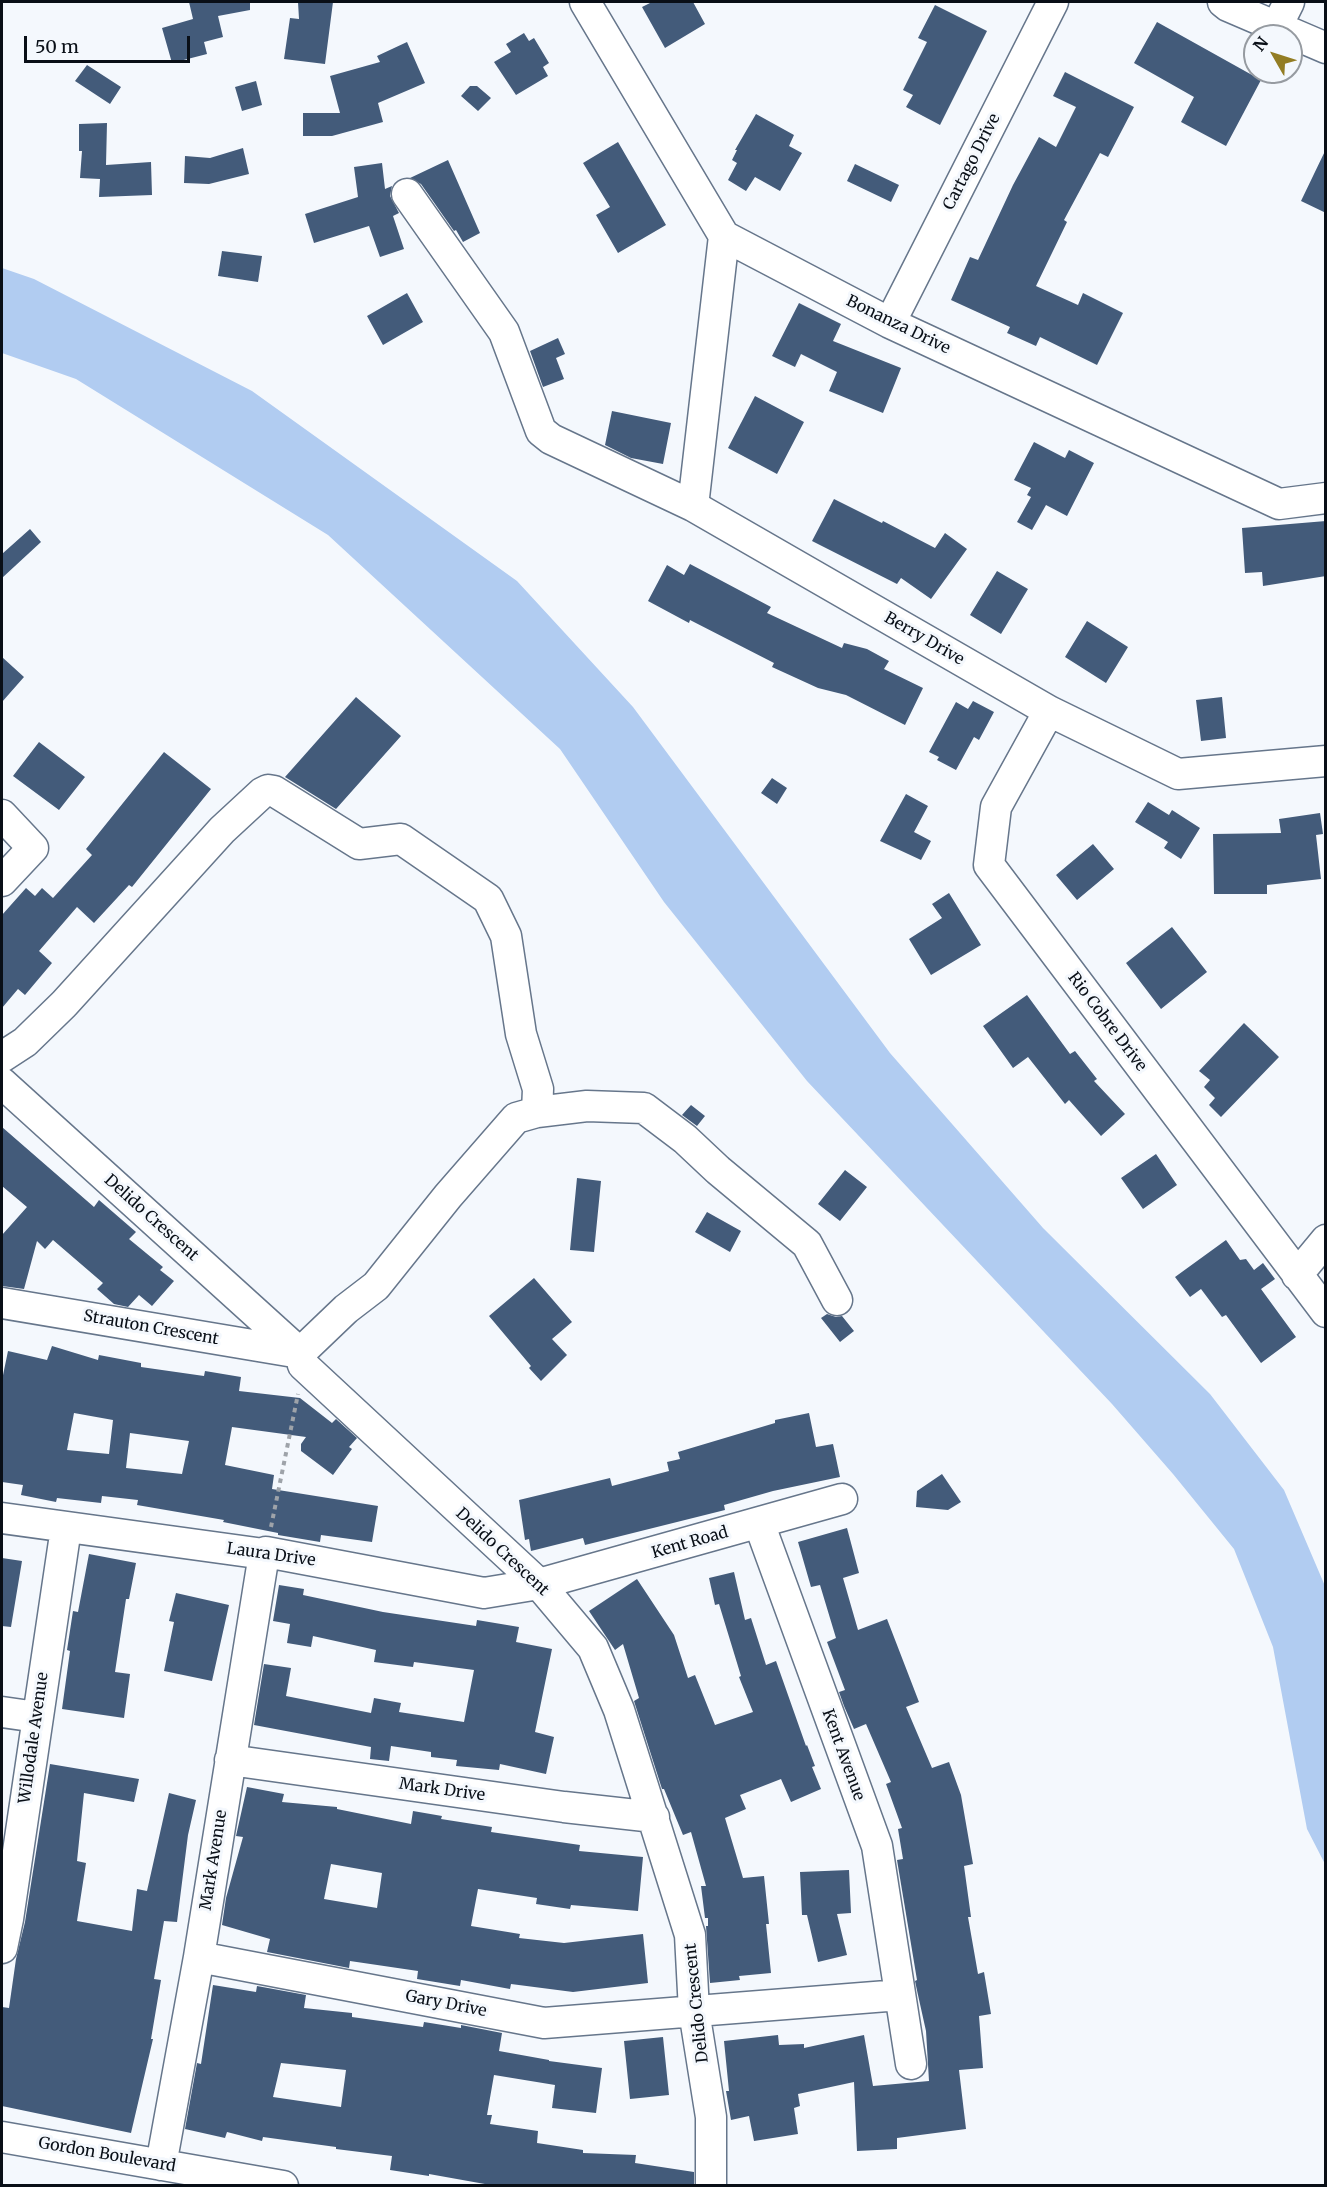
<!DOCTYPE html>
<style>
body{margin:0}
#map{position:relative;width:1327px;height:2187px;overflow:hidden;background:#f4f8fd;font-family:Merriweather,serif}
canvas{display:block}
.frame{position:absolute;inset:0;border:3px solid #090f17;pointer-events:none}
.north{position:absolute;left:1243px;top:24px;width:60px;height:60px;box-sizing:border-box;background:#f4f8fd;border:2px solid #969ba1;border-radius:50%;rotate:309deg;font-size:16px;font-weight:700;line-height:24px;text-align:center;color:#090f17}
.north::after{content:'';display:block;margin:auto;width:21px;height:27px;background:#937d24;clip-path:polygon(50% 0,100% 100%,50% 72%,0 100%)}
.scale{position:absolute;left:24px;top:36px;width:166px;height:27px;box-sizing:border-box;border:3px solid #090f17;border-top:0;padding-left:8px;font-size:18px;line-height:21px;white-space:nowrap;color:#090f17;-webkit-text-stroke:4px #f4f8fd;paint-order:stroke}
</style>
<div id="map">
<canvas width="1327" height="2187"></canvas>
<div class="frame"></div>
<div class="north">N</div>
<div class="scale">50 m</div>
</div>
<script>
const context = document.querySelector('canvas').getContext('2d');
context.lineJoin = 'round';
function fill(path, color) { context.fillStyle = color; context.fill(path, 'evenodd'); }
const shape = rows => new Path2D(rows.map(r => 'M' + r).join(''));
function strokePath(path, color, width, dash) { context.strokeStyle = color; context.lineWidth = width; context.lineCap = dash ? 'butt' : 'round'; context.setLineDash(dash || []); context.stroke(path); }
function drawText(font, color, halo, rows, align = 'center') {
  context.font = font + ' Merriweather,serif'; context.lineWidth = 6; context.setLineDash([]); context.textBaseline = 'middle'; context.strokeStyle = halo; context.fillStyle = color; for (const [text, x, y, turn = 0] of rows) {
    context.save(); context.translate(x, y); context.rotate((+turn || 0) * Math.PI / 180); context.textAlign = isNaN(turn) ? turn : align; if (halo) context.strokeText(text, 0, 0); context.fillText(text, 0, 0); context.restore();
  }
}
const water = shape([
 [2,268,34,279,252,391,517,581,633,707,890,1053,1043,1228,1210,1394,1284,1490,1325,1586,1325,1864,1307,1829,1273,1647,1234,1549,1173,1474,1112,1404,807,1081,664,902,560,749,328,535,76,379,2,353]
]);
const building = shape([
 [189,2,250,2,250,10,218,16,223,37,204,42,207,54,172,63,162,28,193,19],
 [298,2,333,2,325,64,284,59,290,18,299,19],
 [652,2,693,2,705,24,665,48,642,7],
 [935,5,987,31,940,125,906,107,913,95,903,90,927,42,918,38],
 [1157,22,1261,80,1226,146,1181,122,1194,97,1134,63],
 [524,33,529,41,534,38,549,63,543,67,548,76,516,95,494,62,511,52,506,44],
 [407,42,425,83,378,103,383,122,332,136,303,136,303,113,340,113,330,76,380,62,377,56],
 [87,65,121,87,110,104,75,81],
 [1065,72,1134,107,1108,157,1100,153,1064,220,1067,222,1036,286,1078,305,1083,293,1123,313,1097,365,1040,337,1036,346,1007,333,1010,327,951,300,970,257,978,260,1013,185,1039,137,1056,147,1076,107,1053,96],
 [256,81,262,105,242,111,235,87],
 [470,86,477,86,491,98,478,111,461,96],
 [756,114,794,135,789,146,802,153,780,191,755,177,746,191,728,180,737,163,732,160,737,150,735,150],
 [107,123,106,165,151,162,152,195,99,197,100,179,80,178,82,151,79,151,79,124],
 [618,142,666,225,618,253,596,215,610,207,583,163],
 [243,148,249,174,209,184,184,183,185,156,210,158],
 [1326,149,1326,213,1301,201],
 [448,160,480,233,463,242,456,230,454,231,421,184,410,178],
 [382,163,385,189,392,186,390,196,399,213,393,216,404,249,380,257,369,226,314,243,305,214,358,197,354,167],
 [855,164,899,185,891,202,847,181],
 [222,251,262,256,258,282,218,276],
 [407,293,423,322,383,345,367,316],
 [799,303,841,324,833,341,901,368,883,413,829,391,837,372,801,354,795,367,772,356],
 [558,338,565,354,556,358,564,379,543,387,530,351],
 [755,396,804,422,777,474,728,448],
 [612,411,671,423,663,464,631,458,605,445],
 [1034,442,1065,458,1069,450,1094,463,1067,516,1046,505,1032,530,1017,522,1031,497,1027,495,1031,488,1014,480],
 [834,499,882,523,883,521,935,548,945,533,967,549,931,599,901,578,897,584,812,541],
 [1326,521,1326,576,1263,586,1262,572,1245,573,1242,528],
 [30,529,41,542,2,578,2,554],
 [690,564,771,607,767,613,842,648,844,643,867,649,889,661,884,669,923,688,905,725,846,695,818,688,772,667,774,663,690,620,689,623,648,601,667,565,684,575],
 [997,571,1028,589,1001,634,970,615],
 [1087,621,1128,647,1106,683,1065,657],
 [2,657,24,677,2,702],
 [356,697,401,736,336,809,285,777],
 [1222,697,1226,738,1201,741,1196,700],
 [973,701,994,712,979,740,974,737,956,770,937,760,939,757,929,752,956,702,968,709],
 [39,742,85,777,59,810,13,776],
 [164,752,211,789,132,887,129,885,94,923,77,907,39,951,52,963,25,995,18,989,2,1008,2,915,26,888,35,896,42,888,53,898,92,855,86,849],
 [772,778,787,788,777,804,761,793],
 [906,794,928,806,914,832,931,841,921,860,880,841],
 [1148,802,1169,815,1172,810,1200,828,1181,859,1164,848,1168,842,1135,822],
 [1320,813,1323,834,1316,835,1321,879,1267,885,1267,894,1214,894,1213,834,1281,833,1279,819],
 [1093,844,1114,869,1077,900,1056,875],
 [949,893,981,945,931,975,909,939,942,918,932,904],
 [1172,927,1207,972,1161,1009,1126,963],
 [1027,995,1070,1054,1075,1051,1097,1079,1094,1081,1125,1114,1101,1136,1069,1100,1065,1104,1028,1057,1013,1068,983,1026],
 [1244,1023,1279,1057,1221,1117,1209,1105,1215,1098,1204,1087,1210,1080,1199,1071],
 [691,1105,705,1116,697,1126,682,1115],
 [2,1127,94,1207,99,1200,136,1232,129,1239,163,1267,160,1270,174,1281,152,1306,139,1295,128,1307,114,1304,97,1289,103,1283,53,1240,45,1249,37,1241,24,1289,2,1286,2,1235,27,1207,2,1186],
 [1156,1154,1177,1185,1143,1209,1121,1178],
 [845,1170,867,1187,840,1221,818,1204],
 [577,1178,601,1181,594,1252,570,1250],
 [707,1212,741,1231,730,1252,695,1232],
 [1226,1240,1240,1260,1246,1259,1254,1270,1263,1263,1275,1279,1261,1289,1296,1337,1261,1363,1226,1315,1222,1317,1201,1289,1190,1297,1175,1277],
 [534,1278,572,1322,552,1339,567,1355,541,1381,529,1368,531,1366,489,1316],
 [827,1314,836,1317,842,1316,854,1331,840,1342,821,1318],
 [52,1346,98,1360,99,1355,141,1363,141,1367,204,1376,205,1371,241,1377,239,1391,300,1398,332,1423,336,1419,357,1438,349,1447,352,1449,333,1475,301,1451,301,1444,306,1437,232,1427,225,1465,274,1475,272,1489,378,1506,372,1542,321,1535,320,1542,278,1535,278,1533,223,1522,224,1520,137,1505,138,1500,102,1496,101,1503,57,1498,56,1502,21,1495,23,1485,2,1482,2,1380,8,1351,47,1360],
 [74,1413,113,1420,109,1454,67,1450],
 [130,1433,189,1441,182,1474,126,1468],
 [809,1413,816,1447,833,1444,840,1477,773,1491,724,1505,725,1510,585,1545,583,1538,531,1551,529,1539,525,1540,519,1500,610,1478,612,1486,669,1471,667,1462,680,1459,678,1452,775,1423,775,1420],
 [942,1474,961,1502,948,1510,916,1507,917,1491],
 [847,1528,859,1573,843,1578,858,1630,887,1619,919,1702,906,1707,932,1768,949,1762,961,1795,973,1864,964,1866,971,1917,968,1917,978,1974,984,1972,991,2014,979,2016,983,2068,959,2070,966,2129,897,2138,897,2149,857,2151,854,2082,798,2094,800,2106,794,2108,798,2134,754,2141,749,2116,731,2120,726,2091,729,2091,724,2041,778,2035,779,2045,804,2044,804,2048,864,2035,873,2086,929,2081,926,2031,918,1995,915,1981,917,1980,897,1860,903,1859,898,1829,902,1828,886,1784,891,1782,866,1724,854,1729,844,1706,839,1692,845,1690,827,1642,836,1638,820,1585,811,1587,798,1542],
 [89,1554,136,1563,129,1599,126,1599,115,1672,130,1674,124,1718,62,1709,70,1651,67,1650,73,1611,78,1612],
 [2,1558,22,1561,11,1627,2,1626],
 [734,1572,745,1620,751,1618,766,1665,776,1661,806,1746,807,1745,815,1766,812,1767,821,1789,791,1802,781,1779,740,1795,746,1809,725,1818,743,1878,764,1876,769,1924,766,1924,771,1973,739,1976,740,1980,710,1983,706,1926,708,1926,708,1918,705,1918,701,1886,706,1886,691,1832,683,1835,664,1789,662,1789,634,1701,639,1698,623,1644,615,1650,589,1611,637,1579,674,1635,688,1678,695,1675,715,1725,753,1712,739,1677,741,1676,719,1604,715,1605,709,1578],
 [279,1585,304,1589,303,1595,383,1612,476,1626,477,1620,519,1627,516,1642,552,1649,535,1732,554,1737,546,1774,500,1764,499,1770,456,1766,457,1760,431,1757,431,1752,391,1746,389,1761,370,1759,371,1747,254,1725,264,1664,291,1668,286,1696,371,1713,374,1698,401,1703,399,1712,464,1722,474,1670,414,1662,413,1667,374,1662,376,1650,313,1636,311,1647,287,1643,290,1624,273,1621],
 [176,1593,229,1605,212,1681,164,1671,174,1622,169,1621],
 [50,1764,139,1779,134,1802,84,1793,77,1861,86,1863,77,1921,132,1931,137,1889,147,1891,169,1793,196,1800,188,1835,177,1922,164,1921,154,1979,161,1980,151,2039,153,2039,131,2133,2,2106,2,2007,9,2008,16,1959,25,1922],
 [247,1787,284,1794,282,1802,337,1807,337,1809,411,1824,413,1811,442,1816,441,1819,492,1827,491,1832,580,1845,579,1851,643,1857,638,1911,571,1905,570,1909,536,1904,537,1898,478,1889,471,1926,520,1934,519,1938,564,1943,643,1934,648,1983,573,1992,511,1984,510,1989,461,1980,460,1986,417,1979,418,1971,350,1961,349,1968,267,1952,270,1939,222,1925,226,1898,243,1837,236,1836],
 [331,1864,382,1873,377,1908,324,1899],
 [849,1870,851,1913,837,1914,847,1955,818,1962,807,1915,802,1915,800,1872],
 [213,1985,256,1992,257,1986,306,1995,304,2008,352,2013,352,2017,423,2027,424,2022,461,2028,461,2025,502,2033,499,2051,549,2060,549,2061,602,2068,596,2113,552,2108,555,2085,494,2075,487,2115,492,2115,490,2124,538,2131,537,2143,583,2150,583,2153,636,2155,635,2163,694,2172,694,2186,496,2186,429,2174,429,2176,390,2170,392,2156,336,2149,336,2147,263,2137,262,2141,227,2132,225,2138,185,2129,197,2063,201,2064],
 [281,2063,346,2070,341,2107,273,2097],
 [663,2037,669,2095,630,2099,624,2041]
]);
const path = shape([
 [271,1527,298,1394]
]);
const minor = shape([
 [585,2,724,236,890,323,1279,504,1326,498],
 [1223,2,1228,6,1326,48],
 [1277,26,1289,2],
 [407,194,504,332,541,431,551,439,693,506,1049,711,1178,774,1326,761],
 [890,323,1053,2],
 [693,506,724,236],
 [1049,711,996,807,989,865,1326,1312],
 [2,815,33,848,2,881],
 [2,1057,25,1042,64,1004,222,830,262,793,268,790,274,791,359,844,401,839,488,899,506,936,521,1034,538,1089,537,1112],
 [2,1083,300,1353,303,1365,539,1584,593,1648,619,1710,690,1935,694,2011,711,2117,711,2186],
 [1297,1275,1326,1240],
 [2,1303,300,1353,346,1309,376,1286,448,1196,516,1118,537,1112,587,1106,644,1108,685,1139,718,1170,807,1244,837,1300],
 [2,1518,264,1554,266,1552,484,1593,539,1584,842,1499],
 [759,1523,877,1846,911,2064],
 [2,1712,37,1717],
 [230,1760,564,1807,654,1817],
 [2,1948,8,1919,66,1528],
 [199,1957,544,2023,900,1995],
 [2,2137,283,2186],
 [161,2165,199,1957,264,1554]
]);
const streetNames = [
 ["Cartago Drive",972,162,-63],
 ["Bonanza Drive",898,325,26],
 ["Berry Drive",924,639,30],
 ["Rio Cobre Drive",1107,1022,53],
 ["Delido Crescent",151,1218,42],
 ["Strauton Crescent",151,1328,10],
 ["Kent Road",690,1543,-16],
 ["Delido Crescent",502,1552,43],
 ["Laura Drive",271,1555,8],
 ["Willodale Avenue",34,1738,-82],
 ["Kent Avenue",843,1755,70],
 ["Mark Drive",442,1790,8],
 ["Mark Avenue",214,1860,-81],
 ["Delido Crescent",697,2003,-96],
 ["Gary Drive",446,2004,11],
 ["Gordon Boulevard",107,2155,10]
];
fill(water, '#b1ccf1');
fill(building, '#435b7a');
strokePath(minor, '#66768b', 33);
strokePath(path, '#9ea3a9', 4, [4.5, 4.5]);
strokePath(minor, '#fff', 30);
drawText('16px', '#090f17', '#f4f8fd', streetNames);
</script>
